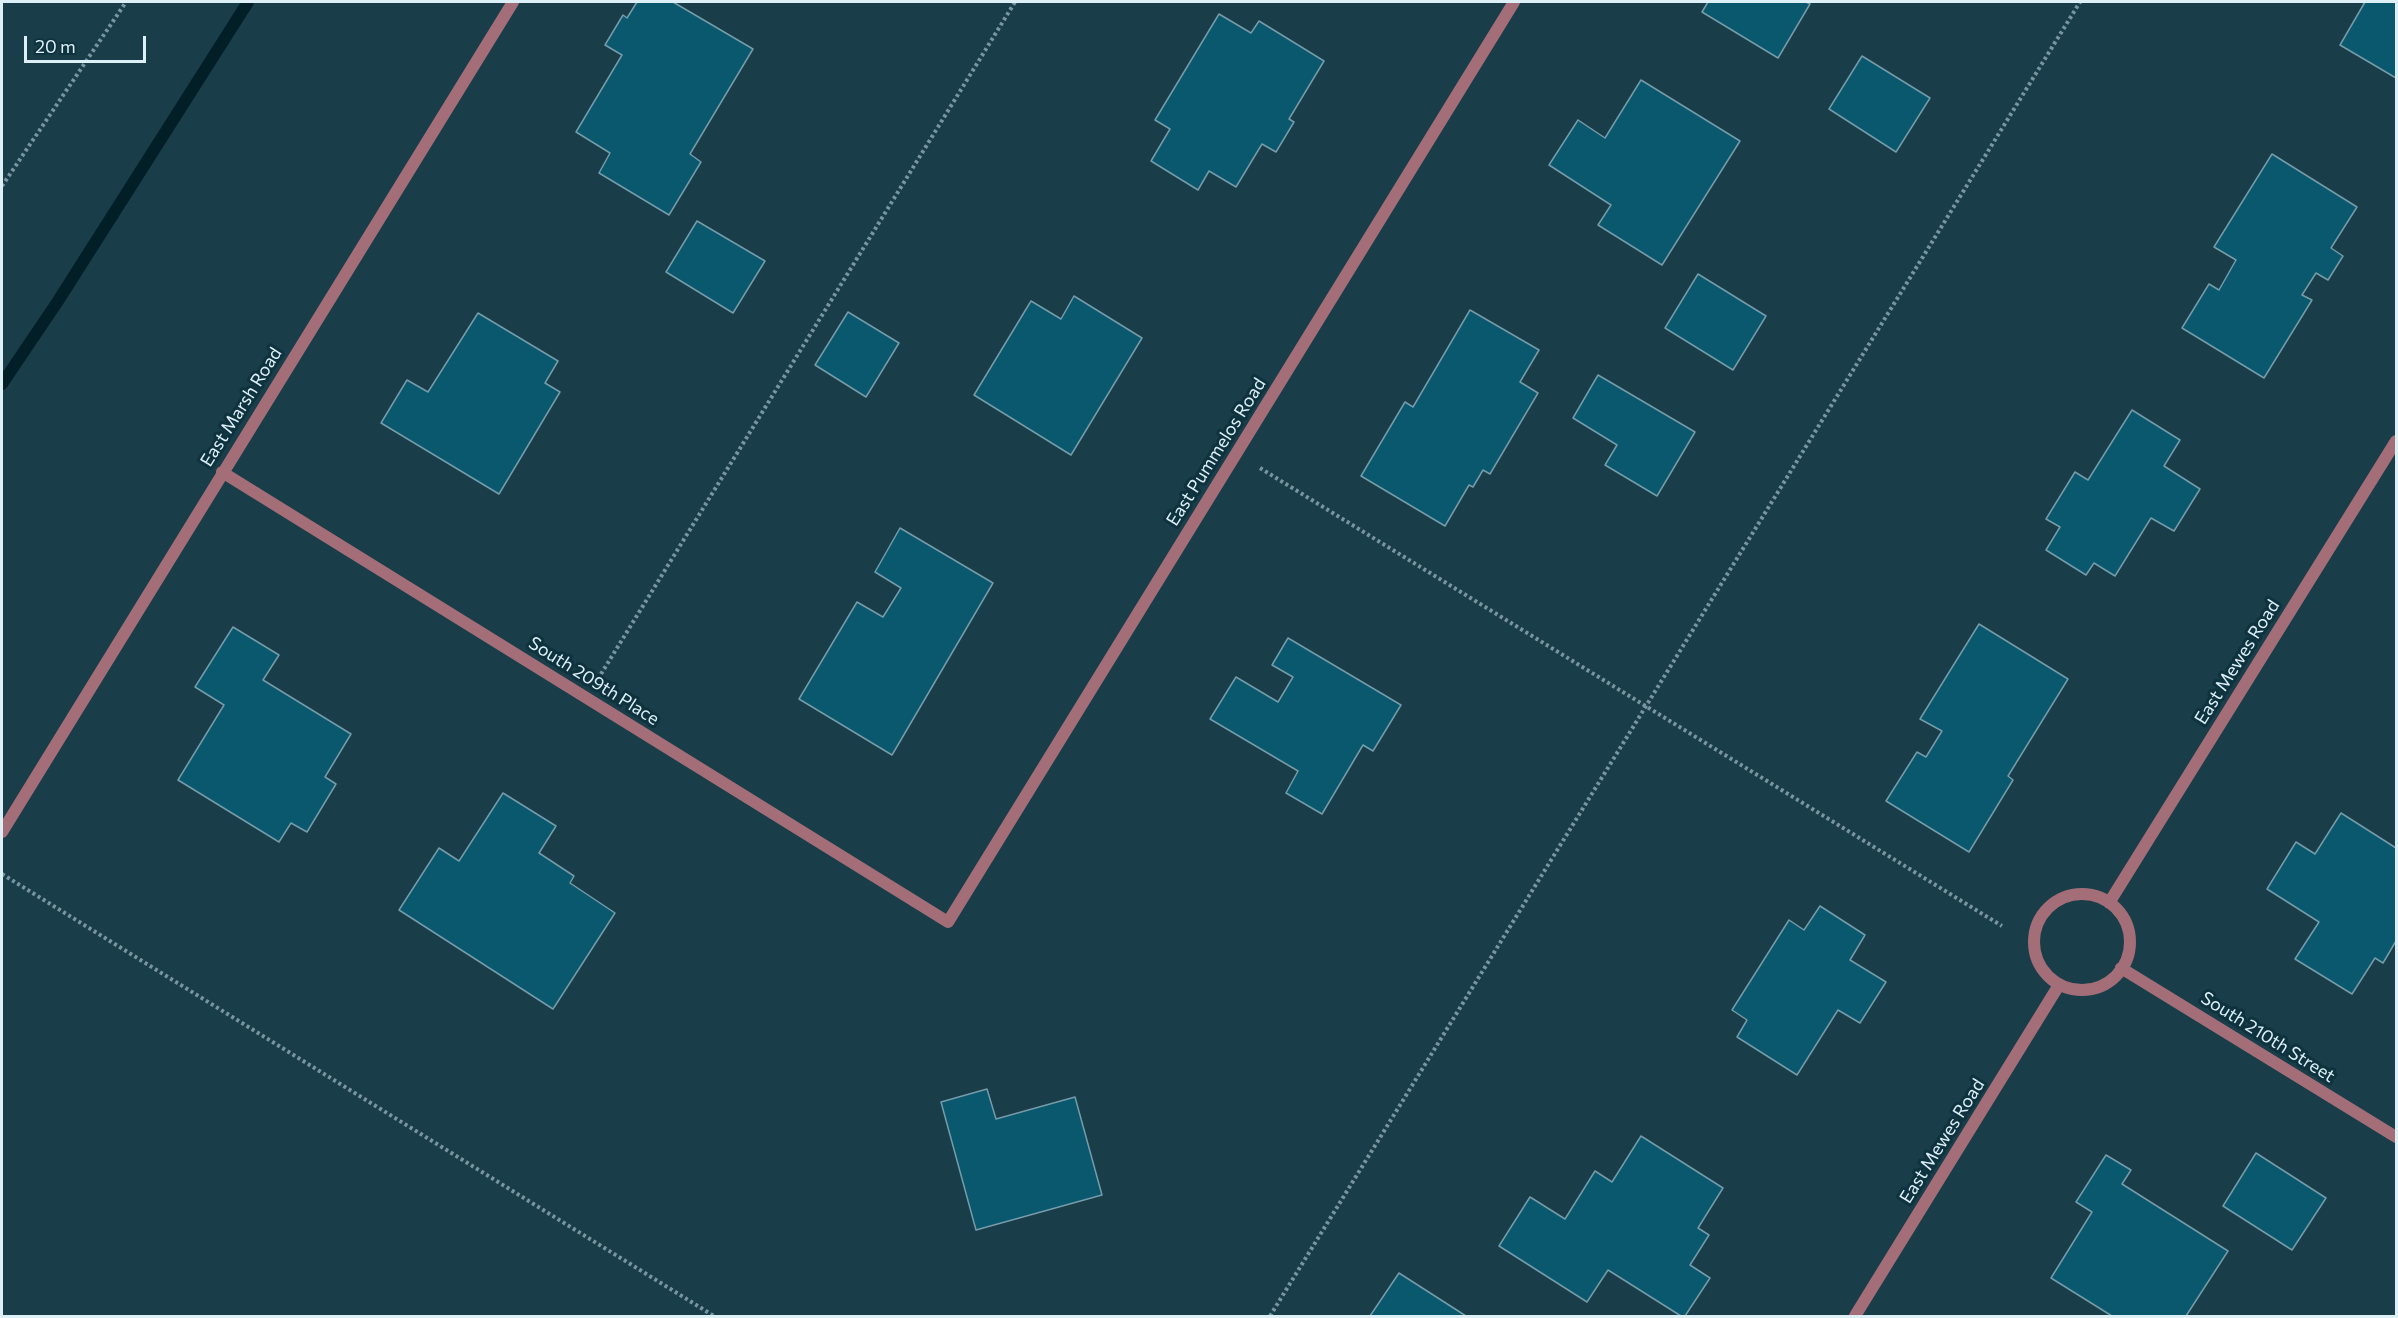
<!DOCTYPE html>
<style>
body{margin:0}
#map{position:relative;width:2398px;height:1318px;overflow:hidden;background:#193d49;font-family:Commissioner,sans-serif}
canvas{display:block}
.frame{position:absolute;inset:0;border:3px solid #ddf0f8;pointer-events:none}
.scale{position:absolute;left:24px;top:36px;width:122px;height:27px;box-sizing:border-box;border:3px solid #ddf0f8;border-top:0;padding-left:8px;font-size:18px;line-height:21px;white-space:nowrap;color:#ddf0f8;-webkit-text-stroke:4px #0e323e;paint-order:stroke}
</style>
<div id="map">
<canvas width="2398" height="1318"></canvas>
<div class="frame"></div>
<div class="scale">20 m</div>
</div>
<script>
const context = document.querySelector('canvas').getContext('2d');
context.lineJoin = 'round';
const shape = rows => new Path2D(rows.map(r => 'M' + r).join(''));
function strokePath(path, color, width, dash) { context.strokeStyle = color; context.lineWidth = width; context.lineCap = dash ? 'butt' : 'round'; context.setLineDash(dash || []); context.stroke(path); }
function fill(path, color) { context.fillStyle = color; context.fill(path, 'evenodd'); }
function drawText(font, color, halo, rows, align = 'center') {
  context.font = font + ' Commissioner,sans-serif'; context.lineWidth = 6; context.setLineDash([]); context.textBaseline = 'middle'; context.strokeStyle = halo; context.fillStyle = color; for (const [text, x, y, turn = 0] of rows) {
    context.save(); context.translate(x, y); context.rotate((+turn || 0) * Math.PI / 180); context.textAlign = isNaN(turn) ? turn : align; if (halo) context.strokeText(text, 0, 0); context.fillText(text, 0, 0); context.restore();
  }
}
const stream = shape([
 [2,384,58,301,248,2]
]);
const building = shape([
 [637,2,673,2,753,49,690,154,701,162,669,215,599,173,610,153,576,132,622,55,605,45,623,15,627,18,637,2],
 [1708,2,1806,2,1810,4,1778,58,1702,12,1708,2],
 [2365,2,2396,2,2396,78,2340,45,2365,2],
 [1219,14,1251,33,1259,21,1324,61,1289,119,1294,122,1276,152,1262,144,1236,187,1209,171,1198,190,1151,161,1170,129,1155,120,1219,14],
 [1862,56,1930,98,1896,152,1829,109,1862,56],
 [1641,80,1740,141,1662,265,1598,225,1611,205,1549,165,1578,120,1605,138,1641,80],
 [2272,154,2357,207,2331,248,2343,256,2328,280,2316,273,2302,295,2312,300,2264,378,2182,328,2209,284,2219,290,2236,260,2214,247,2272,154],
 [697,221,765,261,733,313,666,272,697,221],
 [1698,274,1766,316,1733,370,1665,328,1698,274],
 [1074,296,1142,338,1071,455,974,395,1031,301,1061,319,1074,296],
 [1470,310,1539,350,1520,382,1538,393,1490,474,1483,470,1473,487,1469,485,1445,526,1361,476,1405,402,1413,407,1470,310],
 [848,312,899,343,866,397,815,365,848,312],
 [478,313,558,361,545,383,560,392,499,494,381,423,407,380,428,392,478,313],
 [1598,375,1695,432,1657,496,1605,465,1617,445,1573,418,1598,375],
 [2132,410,2180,440,2164,466,2200,489,2174,531,2151,518,2115,576,2094,563,2086,575,2046,550,2060,527,2046,519,2075,472,2088,480,2132,410],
 [900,528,993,583,892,755,799,699,857,602,883,617,901,588,875,572,900,528],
 [1979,624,2068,679,2008,776,2013,780,1969,852,1886,801,1917,752,1926,757,1942,731,1920,719,1979,624],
 [233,627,279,655,263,680,351,734,325,777,336,784,307,832,291,823,279,842,178,780,224,705,195,687,233,627],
 [1288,638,1401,705,1373,751,1363,745,1322,814,1286,793,1298,771,1210,719,1236,677,1278,702,1293,677,1272,665,1288,638],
 [503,793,556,826,539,853,574,876,570,883,615,913,553,1009,399,910,439,848,459,861,503,793],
 [2341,813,2396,848,2396,941,2383,963,2375,958,2352,994,2295,959,2319,922,2267,889,2296,842,2315,854,2341,813],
 [1820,906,1865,935,1850,960,1886,982,1860,1023,1838,1010,1797,1075,1737,1037,1747,1020,1732,1010,1789,920,1804,930,1820,906],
 [987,1089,996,1119,1075,1097,1102,1195,976,1230,941,1102,987,1089],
 [1641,1136,1723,1188,1698,1228,1709,1235,1690,1265,1710,1278,1685,1316,1681,1316,1608,1270,1587,1302,1499,1246,1530,1197,1565,1219,1595,1171,1612,1182,1641,1136],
 [2256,1153,2326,1198,2292,1250,2223,1206,2256,1153],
 [2106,1155,2131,1170,2122,1184,2228,1251,2186,1316,2112,1316,2051,1278,2092,1212,2076,1202,2106,1155],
 [1399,1273,1466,1316,1370,1316,1399,1273]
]);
const path = shape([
 [2,186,126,2],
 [1260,468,2002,926],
 [601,674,1015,2],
 [2,874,714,1316],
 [1270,1316,2080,2]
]);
const minor = shape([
 [222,472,948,922,1514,2],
 [2,832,513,2],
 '2034 942a48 48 0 1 1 96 0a48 48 0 1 1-96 0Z',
 [2109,903,2396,441],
 [2121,968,2396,1137],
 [1855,1316,2059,985]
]);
const streetNames = [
 ["East Marsh Road",241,407,-58],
 ["East Pummelos Road",1216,452,-58],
 ["East Mewes Road",2237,662,-58],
 ["South 209th Place",594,681,32],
 ["South 210th Street",2268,1037,32],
 ["East Mewes Road",1942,1141,-58]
];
strokePath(stream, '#021e27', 12);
fill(building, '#09586e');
strokePath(building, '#769ba9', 1.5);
strokePath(path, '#79959f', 4, [3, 3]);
strokePath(minor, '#a46e78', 12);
drawText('18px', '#ddf0f8', '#0e323e', streetNames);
</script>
